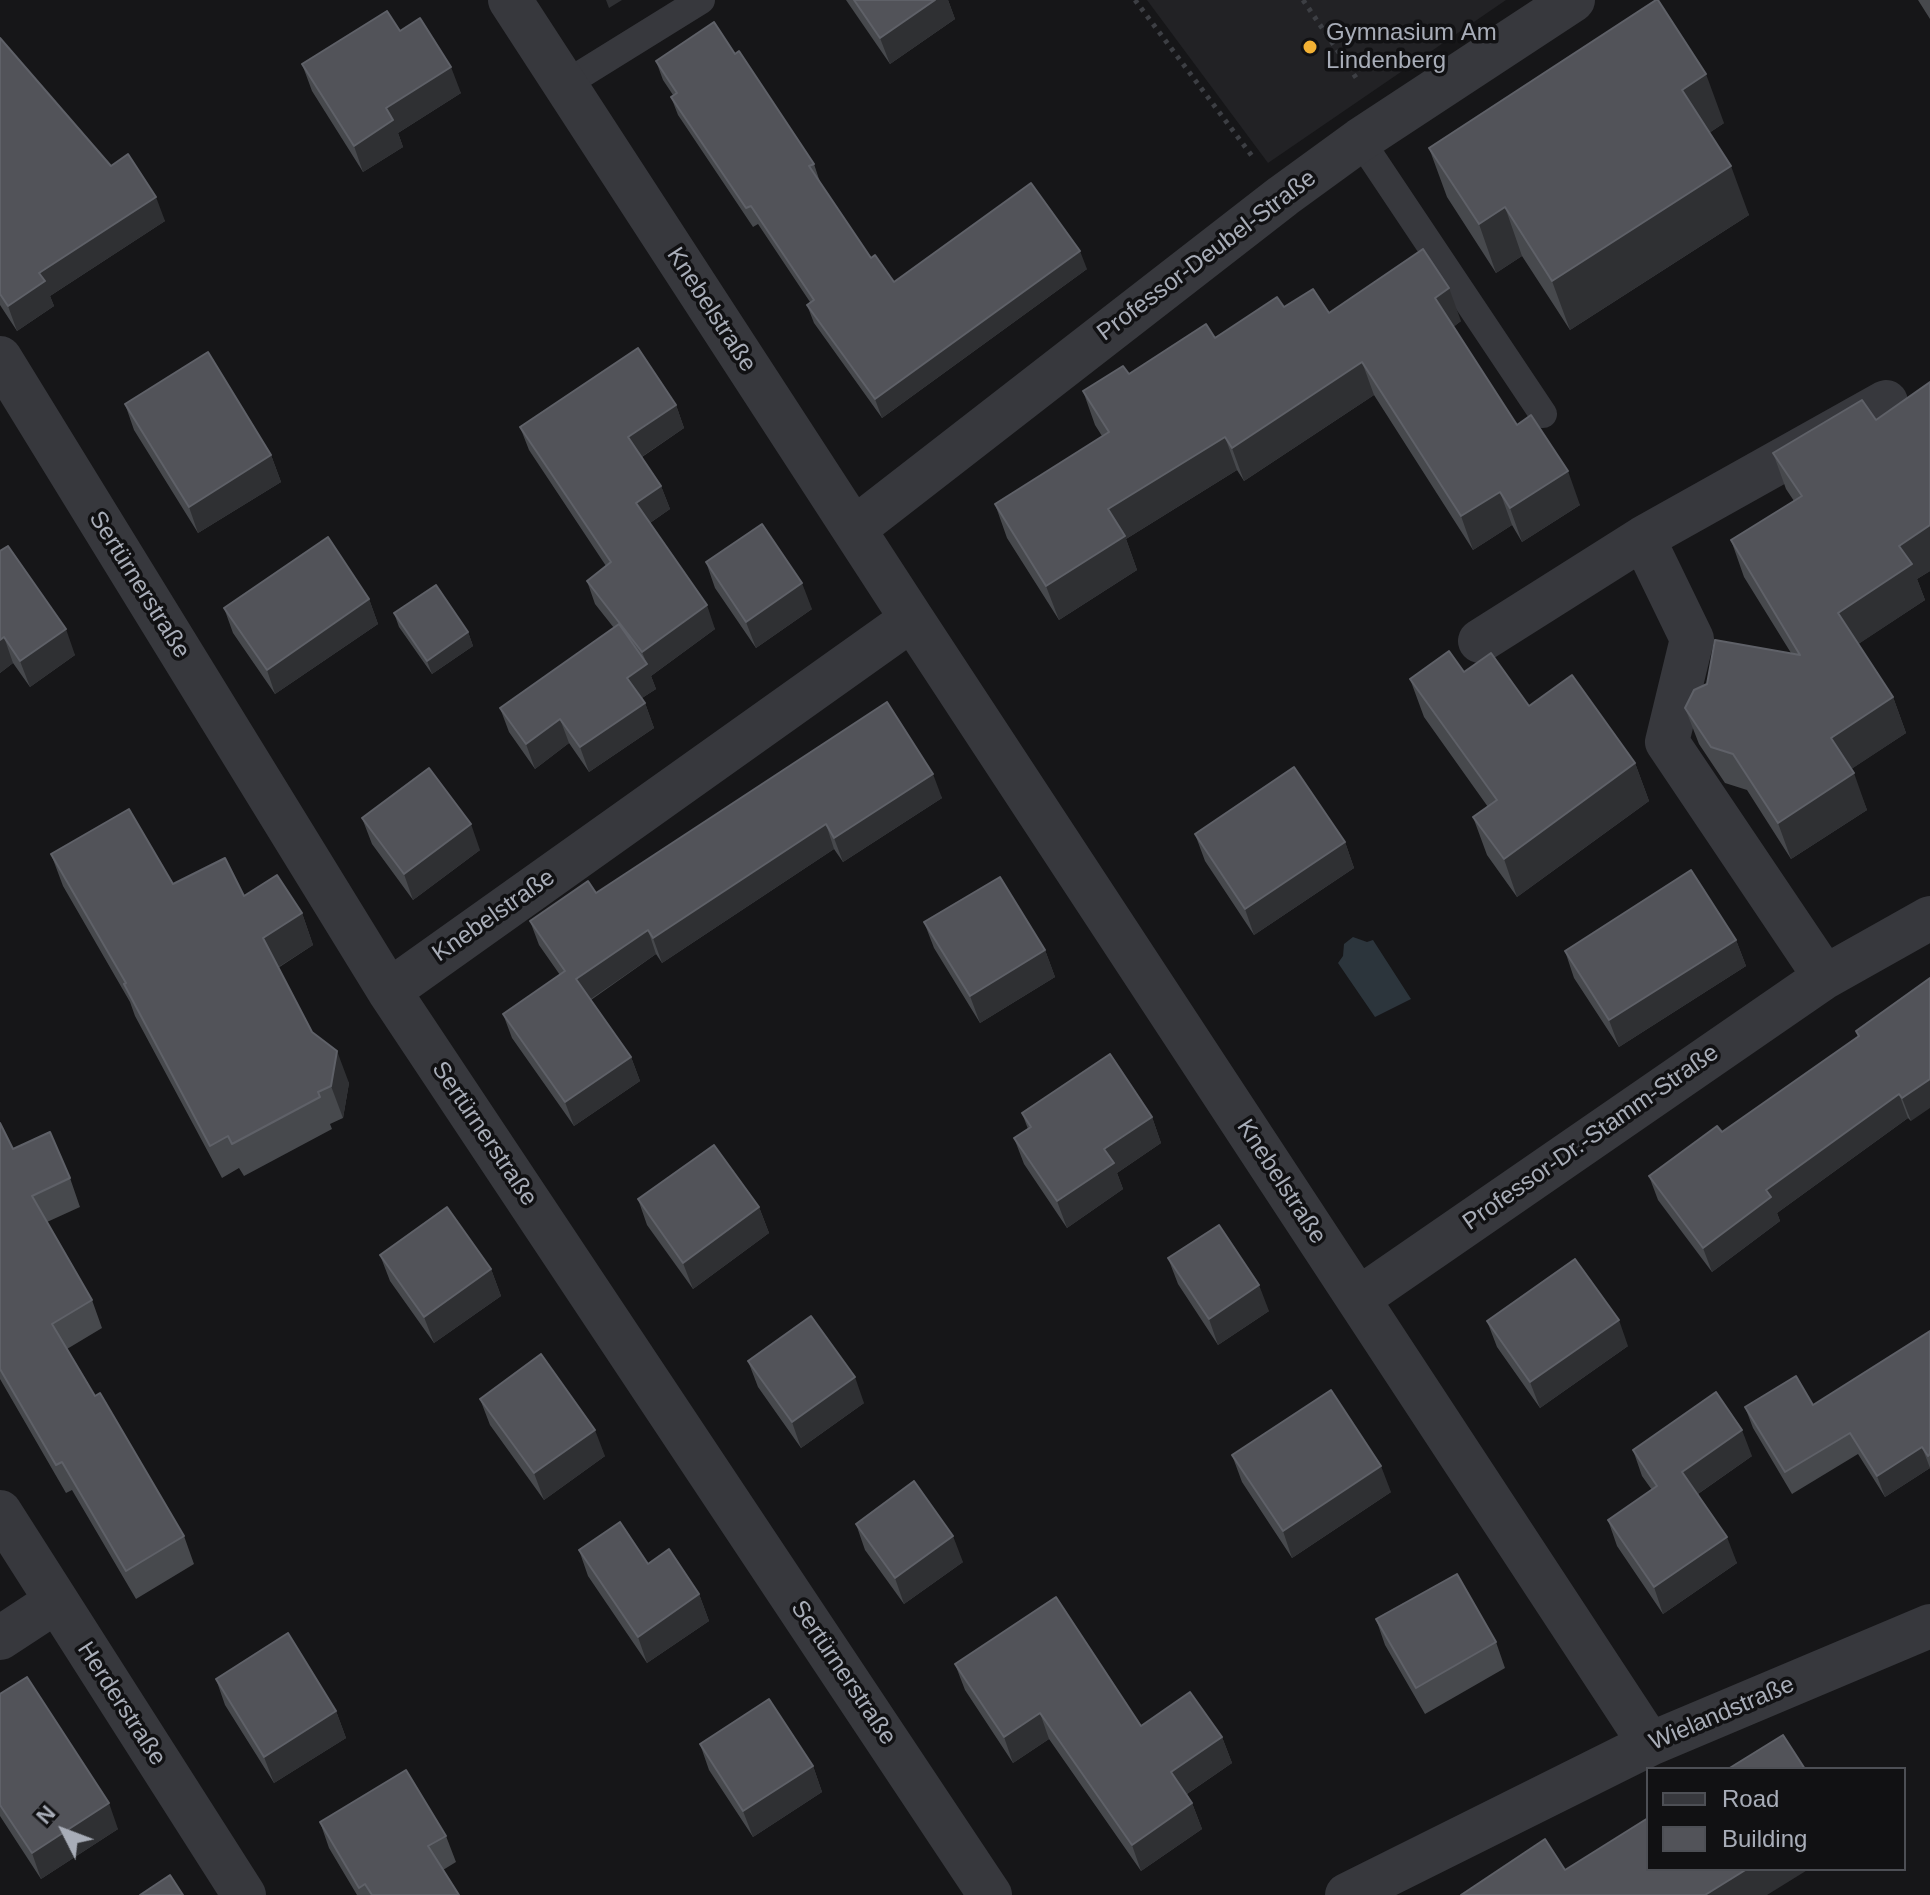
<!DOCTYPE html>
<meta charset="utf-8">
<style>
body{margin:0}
#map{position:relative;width:1930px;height:1895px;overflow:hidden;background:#161618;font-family:Helvetica,sans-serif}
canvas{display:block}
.legend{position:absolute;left:1646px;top:1767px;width:260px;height:104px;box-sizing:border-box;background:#111113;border:2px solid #4d4f55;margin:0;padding:10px 14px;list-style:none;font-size:24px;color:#a8adb8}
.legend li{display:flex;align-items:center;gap:16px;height:40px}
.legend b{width:40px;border:2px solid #4d4f55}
.north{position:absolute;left:24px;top:1791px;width:80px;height:80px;-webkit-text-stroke:6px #111113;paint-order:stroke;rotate:312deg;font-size:22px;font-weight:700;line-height:32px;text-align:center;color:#a8adb8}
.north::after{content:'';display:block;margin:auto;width:28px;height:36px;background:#a8adb8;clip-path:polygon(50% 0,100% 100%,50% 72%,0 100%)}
</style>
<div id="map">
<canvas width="1930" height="1895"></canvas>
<ul class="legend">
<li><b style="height:10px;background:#37383d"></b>Road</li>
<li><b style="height:22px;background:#525359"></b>Building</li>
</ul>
<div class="north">N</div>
</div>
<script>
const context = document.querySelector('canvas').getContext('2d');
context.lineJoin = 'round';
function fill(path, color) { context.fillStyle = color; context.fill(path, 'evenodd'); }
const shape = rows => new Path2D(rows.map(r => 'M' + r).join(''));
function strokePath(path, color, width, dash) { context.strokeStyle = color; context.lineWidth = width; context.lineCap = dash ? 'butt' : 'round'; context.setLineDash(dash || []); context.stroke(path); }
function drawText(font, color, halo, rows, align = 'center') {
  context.font = font + ' Helvetica,sans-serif'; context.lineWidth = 7; context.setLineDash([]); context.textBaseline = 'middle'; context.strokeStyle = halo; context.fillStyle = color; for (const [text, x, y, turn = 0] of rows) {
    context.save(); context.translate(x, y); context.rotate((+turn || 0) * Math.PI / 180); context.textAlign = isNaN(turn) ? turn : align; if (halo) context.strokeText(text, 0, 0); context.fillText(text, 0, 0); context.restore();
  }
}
const built = shape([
 [1147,0,1506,0,1268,163]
]);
const water = shape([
 [1353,937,1367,942,1373,940,1411,999,1375,1017,1338,963,1343,956,1344,944]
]);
const path = shape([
 [1135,0,1252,156],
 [1303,0,1359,82]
]);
const service = shape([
 [564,85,701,0],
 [1360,140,1543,414]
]);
const minor = shape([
 [510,0,912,619,1650,1744],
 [0,358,389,991,990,1895],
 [854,529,1283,196,1360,140,1573,0],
 [1480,641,1643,538],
 [1825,977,1667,742,1692,639,1643,538,1886,402],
 [389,991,912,619],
 [1358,1299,1825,977,1930,918],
 [0,1512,244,1895],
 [0,1638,55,1602],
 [1347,1895,1650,1744,1930,1626]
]);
const wall = shape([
 [846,0,948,0,955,19,890,64],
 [1918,0,1930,0,1930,19],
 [400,31,461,93,398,133,403,147,363,172,312,91,302,64],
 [0,38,111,166,165,221,50,296,54,306,17,331,0,305],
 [735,54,814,164,820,182,871,258,894,282,1087,269,882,418,814,323,807,305,810,302,758,224,753,227,678,115,671,97,673,95,663,80,656,61],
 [1724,123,1709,133,1749,215,1570,330,1522,256,1496,273,1447,197,1429,148],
 [1284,307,1329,313,1461,321,1453,327,1517,425,1580,505,1522,542,1512,525,1473,550,1374,395,1244,481,1237,470,1126,539,1137,570,1059,620,1007,538,995,504,1102,436,1095,425,1083,391,1129,374],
 [1930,382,1930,571,1917,579,1925,600,1858,644,1893,697,1906,733,1851,769,1867,810,1791,859,1747,790,1725,783,1699,744,1685,708,1707,684,1791,653,1744,577,1731,540,1794,501,1786,489,1773,453,1876,420],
 [125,404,271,455,281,482,198,533,134,430],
 [676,405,684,428,642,457,661,486,670,509,650,523,715,629,651,676,656,689,642,698,645,703,654,728,589,772,569,743,535,769,509,732,500,708,614,628,595,604,587,581,606,566,529,450,520,427],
 [0,551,75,655,30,687,13,663,0,673],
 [706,562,812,609,756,648,715,588],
 [369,599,378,624,275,694,233,633,224,608],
 [394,613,468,632,473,646,432,674,399,627],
 [1464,672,1635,763,1649,801,1517,897,1487,855,1473,817,1488,807,1424,717,1410,679],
 [887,702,942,798,843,862,834,849,662,963,656,954,591,1000,631,1057,640,1081,574,1126,512,1038,503,1014,560,975,539,945,530,921,596,893],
 [362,818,480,850,413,900,372,844],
 [1195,834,1345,842,1354,868,1254,935,1205,861],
 [51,854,173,884,244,896,302,913,313,945,278,968,312,1032,349,1083,343,1118,330,1124,332,1129,244,1176,239,1168,222,1178,135,1016,130,1002,63,886],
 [924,922,1045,950,1055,977,980,1023,934,948],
 [1736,940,1746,966,1619,1047,1574,978,1565,951],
 [1930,978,1911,1121,1908,1118,1777,1213,1780,1221,1712,1272,1658,1200,1649,1176,1722,1132,1858,1037,1856,1031],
 [1022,1113,1152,1117,1161,1143,1117,1173,1123,1189,1067,1228,1024,1164,1014,1138,1028,1129],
 [0,1123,13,1149,70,1178,80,1207,47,1222,92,1300,102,1328,67,1349,95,1396,184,1536,194,1564,136,1599,72,1490,66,1493,0,1379],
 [638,1199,759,1207,769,1233,693,1289,647,1225],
 [380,1255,491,1269,501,1296,434,1343,390,1281],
 [1168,1258,1269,1311,1218,1345,1178,1284],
 [1487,1321,1628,1346,1540,1408,1497,1347],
 [1930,1331,1930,1468,1885,1497,1858,1454,1792,1494,1753,1428,1745,1407,1813,1405],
 [748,1361,864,1403,801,1448,758,1387],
 [480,1399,605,1456,544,1500,490,1425],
 [1633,1450,1752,1456,1698,1494,1737,1563,1663,1614,1617,1546,1608,1520,1652,1490,1642,1476],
 [1232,1455,1391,1492,1292,1558,1242,1482],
 [856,1524,963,1562,904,1604,865,1550],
 [579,1550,648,1564,699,1594,709,1621,647,1663,588,1576],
 [1376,1619,1496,1642,1505,1668,1425,1714,1385,1645],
 [955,1664,1141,1726,1222,1737,1232,1763,1187,1794,1192,1803,1202,1829,1141,1871,1049,1739,1013,1763,965,1690],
 [216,1679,336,1711,346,1738,274,1783,225,1705],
 [0,1694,118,1829,41,1879,0,1816],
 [700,1744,813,1766,822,1792,753,1837,709,1770],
 [320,1822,446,1836,456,1862,443,1870,459,1895,357,1895,329,1848]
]);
const shadedWall = shape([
 [606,0,622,0,609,8],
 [935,0,948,0,955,19,890,64,880,38],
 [451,67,461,93,398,133,403,147,363,172,354,146,386,108],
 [1706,74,1724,123,1700,139,1682,90],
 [1731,166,1749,215,1570,330,1552,281],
 [156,197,165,221,50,296,54,306,17,331,8,306,39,273],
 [1505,207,1522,256,1496,273,1479,224],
 [1080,251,1087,269,882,418,875,399],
 [1449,288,1461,321,1447,332,1435,298],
 [1362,362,1374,395,1244,481,1232,448],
 [676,405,684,428,637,460,628,437],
 [1225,437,1237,470,1126,539,1137,570,1059,620,1046,586,1108,509],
 [271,455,281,482,198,533,189,507],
 [1568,471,1580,505,1522,542,1510,508],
 [661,486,670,509,644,527,636,503],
 [1500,492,1512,525,1473,550,1461,516],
 [1930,525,1930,571,1917,579,1925,600,1851,649,1838,613,1899,546],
 [802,583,812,609,756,648,746,622],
 [369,599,378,624,275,694,267,670],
 [707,605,715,629,651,676,656,689,636,702,627,678,647,664,642,652],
 [66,629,75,655,30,687,20,661],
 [468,632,473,646,432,674,427,661],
 [4,637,13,663,0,673,0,640],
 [1893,697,1906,733,1844,774,1831,738],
 [645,703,654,728,589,772,580,747],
 [560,719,569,743,535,769,526,744],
 [1635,763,1649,801,1517,897,1504,859],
 [1854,773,1867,810,1791,859,1778,823],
 [933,774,942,798,843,862,834,838],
 [471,824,480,850,413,900,404,874],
 [826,824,834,849,662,963,653,938],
 [1345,842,1354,868,1254,935,1245,909],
 [302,913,313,945,274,970,263,938],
 [648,930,656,954,585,1003,576,979],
 [1736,940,1746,966,1619,1047,1609,1020],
 [1045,950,1055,977,980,1023,970,996],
 [337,1051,349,1083,343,1118,331,1086],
 [631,1057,640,1081,574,1126,565,1102],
 [1930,1079,1930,1108,1911,1121,1902,1098],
 [1899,1094,1908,1118,1777,1213,1780,1221,1712,1272,1703,1248,1766,1190],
 [1152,1117,1161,1143,1117,1173,1123,1189,1067,1228,1057,1201,1104,1149],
 [759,1207,769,1233,693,1289,683,1263],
 [491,1269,501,1296,434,1343,424,1317],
 [1259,1285,1269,1311,1218,1345,1209,1319],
 [1619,1320,1628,1346,1540,1408,1530,1382],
 [855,1377,864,1403,801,1448,792,1422],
 [595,1430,605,1456,544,1500,534,1473],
 [1742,1430,1752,1456,1692,1498,1682,1472],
 [1922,1447,1930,1468,1885,1497,1877,1476],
 [1381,1466,1391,1492,1292,1558,1283,1531],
 [953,1536,963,1562,904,1604,895,1578],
 [1727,1537,1737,1563,1663,1614,1654,1587],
 [699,1594,709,1621,647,1663,638,1637],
 [336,1711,346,1738,274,1783,264,1757],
 [1040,1713,1049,1739,1013,1763,1004,1737],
 [1222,1737,1232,1763,1181,1798,1171,1772],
 [813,1766,822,1792,753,1837,743,1811],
 [109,1803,118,1829,41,1879,32,1853],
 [1192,1803,1202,1829,1141,1871,1132,1845],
 [1747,1869,1809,1869,1767,1895,1705,1895]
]);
const building = shape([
 [854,0,935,0,880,38,854,0],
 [1656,0,1658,0,1706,74,1682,90,1731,166,1552,281,1505,207,1479,224,1429,148,1656,0],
 [387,11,400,31,420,18,451,67,386,108,393,120,354,146,302,64,387,11],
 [714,22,735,54,739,51,814,164,809,166,871,258,875,255,894,282,1031,183,1080,251,875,399,807,305,814,300,751,206,746,208,671,97,677,93,656,61,714,22],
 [0,38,111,166,128,154,156,197,39,273,45,281,8,306,0,294,0,38],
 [1423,249,1449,288,1435,298,1517,425,1531,415,1568,471,1510,508,1500,492,1461,516,1362,362,1232,448,1225,437,1108,509,1125,536,1046,586,995,504,1109,432,1083,391,1123,366,1129,374,1206,324,1215,338,1277,297,1284,307,1313,289,1329,313,1423,249],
 [638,348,676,405,628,437,661,486,636,503,707,605,642,652,587,581,611,562,520,427,638,348],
 [208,352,271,455,189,507,125,404,208,352],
 [1930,382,1930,525,1899,546,1912,564,1838,613,1893,697,1831,738,1854,773,1778,823,1733,754,1711,747,1685,708,1694,690,1707,684,1715,640,1800,655,1731,540,1802,496,1773,453,1862,400,1876,420,1930,382],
 [762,524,802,583,746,622,706,562,762,524],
 [328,537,369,599,267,670,224,608,328,537],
 [8,546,66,629,20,661,4,637,0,640,0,551,8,546],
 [436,585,468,632,427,661,394,613,436,585],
 [619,624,647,664,627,678,645,703,580,747,560,719,526,744,500,708,619,624],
 [1449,651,1464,672,1491,653,1529,706,1572,675,1635,763,1504,859,1473,817,1497,800,1410,679,1449,651],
 [887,702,933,774,834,838,826,824,653,938,648,930,576,979,631,1057,565,1102,503,1014,565,971,530,921,588,881,596,893,887,702],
 [1294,767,1345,842,1245,909,1195,834,1294,767],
 [429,768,471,824,404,874,362,818,429,768],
 [129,809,173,884,225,858,244,896,277,875,302,913,263,938,312,1032,337,1051,331,1086,318,1092,320,1097,232,1144,228,1136,210,1146,124,984,126,983,51,854,129,809],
 [1691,870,1736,940,1609,1020,1565,951,1691,870],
 [1000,877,1045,950,970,996,924,922,1000,877],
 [1930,978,1930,1079,1902,1098,1899,1094,1766,1190,1771,1197,1703,1248,1649,1176,1717,1126,1722,1132,1859,1036,1856,1031,1930,978],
 [1110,1054,1152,1117,1104,1149,1114,1163,1057,1201,1014,1138,1031,1127,1022,1113,1110,1054],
 [0,1123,13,1149,50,1132,70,1178,32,1196,92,1300,52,1324,95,1396,100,1393,184,1536,126,1571,62,1462,56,1465,0,1369,0,1123],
 [714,1145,759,1207,683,1263,638,1199,714,1145],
 [447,1207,491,1269,424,1317,380,1255,447,1207],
 [1219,1225,1259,1285,1209,1319,1168,1258,1219,1225],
 [1575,1259,1619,1320,1530,1382,1487,1321,1575,1259],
 [811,1316,855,1377,792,1422,748,1361,811,1316],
 [1930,1331,1930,1454,1928,1456,1922,1447,1877,1476,1850,1433,1785,1472,1745,1407,1796,1376,1813,1405,1930,1331],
 [541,1354,595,1430,534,1473,480,1399,541,1354],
 [1331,1390,1381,1466,1283,1531,1232,1455,1331,1390],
 [1716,1392,1742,1430,1682,1472,1727,1537,1654,1587,1608,1520,1657,1486,1633,1450,1716,1392],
 [914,1481,953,1536,895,1578,856,1524,914,1481],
 [620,1522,648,1564,669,1549,699,1594,638,1637,579,1550,620,1522],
 [1457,1574,1496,1642,1416,1688,1376,1619,1457,1574],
 [1056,1597,1141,1726,1190,1692,1222,1737,1171,1772,1192,1803,1132,1845,1040,1713,1004,1737,955,1664,1056,1597],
 [288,1633,336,1711,264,1757,216,1679,288,1633],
 [27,1677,109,1803,32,1853,0,1805,0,1694,27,1677],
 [769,1699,813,1766,743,1811,700,1744,769,1699],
 [1783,1735,1805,1769,1728,1769,1783,1735],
 [406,1770,446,1836,428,1846,459,1895,372,1895,365,1884,359,1888,320,1822,406,1770],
 [1648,1818,1648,1869,1747,1869,1705,1895,1461,1895,1545,1839,1565,1870,1648,1818],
 [170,1875,183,1895,140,1895,170,1875]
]);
const markers = [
 [1310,47,8,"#f2b134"]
];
const poiNames = [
 ["Gymnasium Am",1326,33],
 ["Lindenberg",1326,61]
];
const streetNames = [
 ["Professor-Deubel-Straße",1207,256,-37],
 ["Knebelstraße",711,310,57],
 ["Sertürnerstraße",139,585,58],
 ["Knebelstraße",494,916,-35],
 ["Sertürnerstraße",484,1134,56],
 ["Professor-Dr.-Stamm-Straße",1591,1138,-35],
 ["Knebelstraße",1281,1182,57],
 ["Sertürnerstraße",843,1673,56],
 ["Herderstraße",121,1704,57],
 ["Wielandstraße",1722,1714,-23]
];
fill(built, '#222225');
fill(water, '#2c353c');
strokePath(path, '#3d3f44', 5, [4, 6]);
strokePath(service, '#37383d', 28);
strokePath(minor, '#37383d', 44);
fill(wall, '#47494d');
fill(shadedWall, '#2f3033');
fill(building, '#525359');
strokePath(building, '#5f6168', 2);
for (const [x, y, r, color] of markers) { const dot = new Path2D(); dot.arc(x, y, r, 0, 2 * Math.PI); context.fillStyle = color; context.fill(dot); strokePath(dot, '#111113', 3); }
drawText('24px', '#a8adb8', '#111113', poiNames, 'left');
drawText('24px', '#a8adb8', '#111113', streetNames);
</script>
